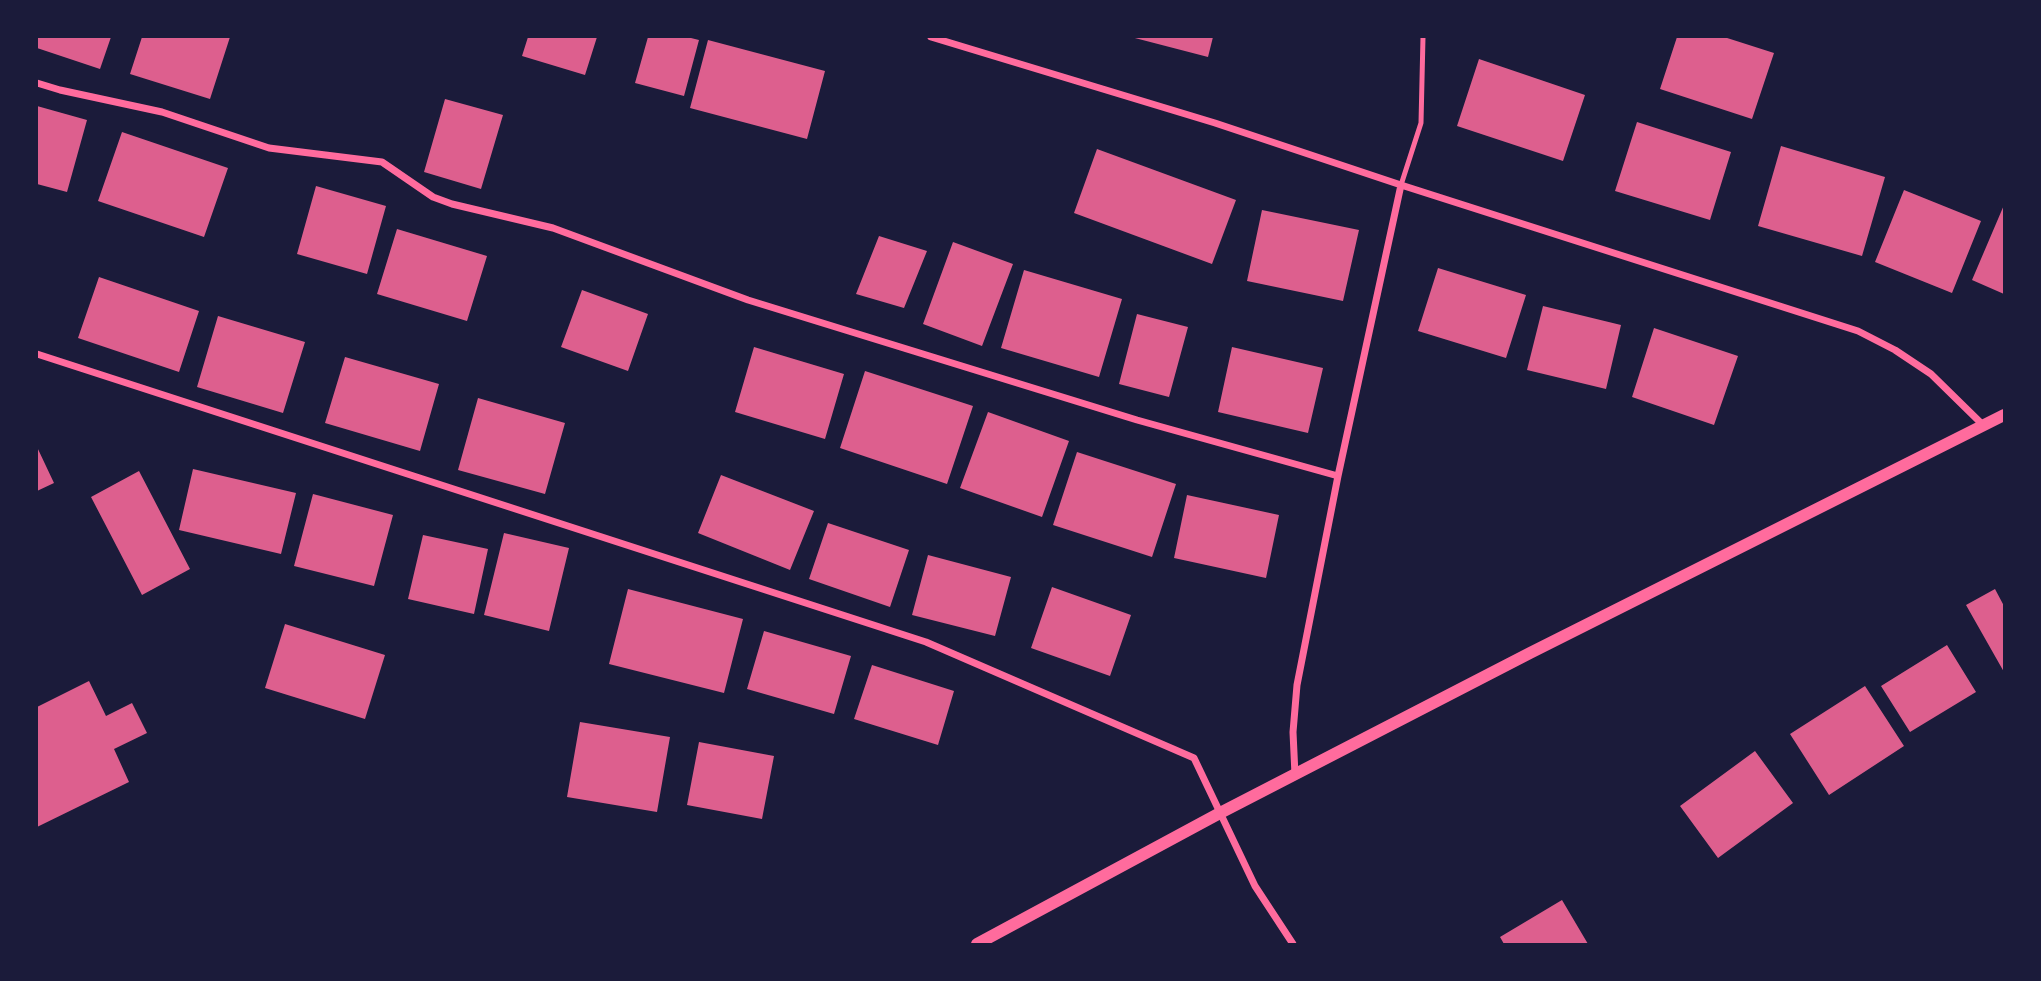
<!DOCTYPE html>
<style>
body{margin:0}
#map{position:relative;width:2041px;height:981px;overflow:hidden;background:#1b1b3a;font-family:Overpass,sans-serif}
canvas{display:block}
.frame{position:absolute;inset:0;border:38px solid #1b1b3a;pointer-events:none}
</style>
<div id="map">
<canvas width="2041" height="981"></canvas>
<div class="frame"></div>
</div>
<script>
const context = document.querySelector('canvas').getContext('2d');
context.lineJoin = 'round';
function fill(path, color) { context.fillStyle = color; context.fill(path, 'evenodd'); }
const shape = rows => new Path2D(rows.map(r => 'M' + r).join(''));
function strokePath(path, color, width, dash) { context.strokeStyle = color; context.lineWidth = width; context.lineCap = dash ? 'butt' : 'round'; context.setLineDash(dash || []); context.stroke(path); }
const building = shape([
 [37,37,111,37,100,69,37,48],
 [142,37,230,37,210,99,130,74],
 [528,37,597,37,585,75,522,56],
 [648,37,687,37,699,40,684,96,635,83],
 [1131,37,1213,37,1208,57],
 [1677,37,1724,37,1774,53,1752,119,1660,89],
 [708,40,825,71,807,139,690,108],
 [1479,59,1585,95,1563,161,1457,126],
 [445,99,503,115,481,189,424,172],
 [37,106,87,120,67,192,37,184],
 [1637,122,1731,152,1710,220,1615,191],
 [122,132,228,168,204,237,98,201],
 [1781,146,1885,177,1862,256,1758,226],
 [1097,149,1236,200,1212,264,1074,213],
 [316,186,386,206,367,274,297,254],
 [1904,190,1981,221,1952,293,1875,262],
 [2004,205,2004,294,1972,280],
 [1262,210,1359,230,1343,301,1247,281],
 [397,229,487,256,467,321,377,294],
 [879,236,927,251,904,308,856,294],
 [953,242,1013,264,982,346,923,324],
 [1438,268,1526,295,1506,358,1418,331],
 [1024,270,1122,299,1099,377,1001,348],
 [99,277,199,311,179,372,78,338],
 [582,290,648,314,628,371,561,347],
 [1543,306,1621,325,1606,389,1527,370],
 [1137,314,1188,327,1169,397,1119,384],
 [218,316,305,342,283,413,197,387],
 [1654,328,1738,356,1714,425,1632,397],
 [754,347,844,374,825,439,735,412],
 [1232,347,1323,368,1308,433,1218,412],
 [345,357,439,384,420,451,325,423],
 [865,371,973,406,947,484,840,448],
 [478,398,565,423,545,494,458,470],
 [988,412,1069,441,1042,517,960,488],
 [37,447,54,483,37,491],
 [1077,452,1176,484,1152,557,1053,525],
 [193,469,296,493,281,554,179,530],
 [139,471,190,569,142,595,91,497],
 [721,475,814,511,790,570,698,533],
 [313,494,393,515,374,586,294,566],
 [1187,495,1279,515,1266,578,1174,558],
 [828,523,909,550,890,607,809,579],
 [504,533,569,548,549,631,484,615],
 [423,535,488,549,474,614,408,599],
 [928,555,1011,577,995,636,912,615],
 [1052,587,1131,615,1110,676,1031,648],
 [628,589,743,619,724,693,609,664],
 [1995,589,2004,606,2004,672,1966,605],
 [285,624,385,655,365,719,265,688],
 [764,631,851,656,834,714,747,689],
 [1947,645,1976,692,1910,732,1881,686],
 [872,665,954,691,938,745,854,719],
 [89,681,106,716,132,703,147,733,114,749,129,782,37,827,37,707],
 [1865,686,1904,746,1829,795,1790,734],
 [580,722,670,737,657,812,567,797],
 [699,742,774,756,762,819,687,805],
 [1755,751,1793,803,1718,858,1680,806],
 [1562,900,1588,944,1504,944,1500,937]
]);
const service = shape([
 [1401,185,1421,123,1423,37]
]);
const minor = shape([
 [931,37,1215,123,1401,185,1858,331,1895,350,1931,374,1983,425],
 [37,83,60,90,162,112,269,148,382,162,433,197,452,204,553,228,748,300,1137,420,1338,476],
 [37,354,926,642,1194,758,1255,886,1293,944],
 [1295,775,1293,732,1297,685,1338,476,1401,185]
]);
const tertiary = shape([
 [977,944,1220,813,1530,653,2004,415]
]);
fill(building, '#dd5f8e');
strokePath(service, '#ff6b9d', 5);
strokePath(minor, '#ff6b9d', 7);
strokePath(tertiary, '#ff6b9d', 12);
</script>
